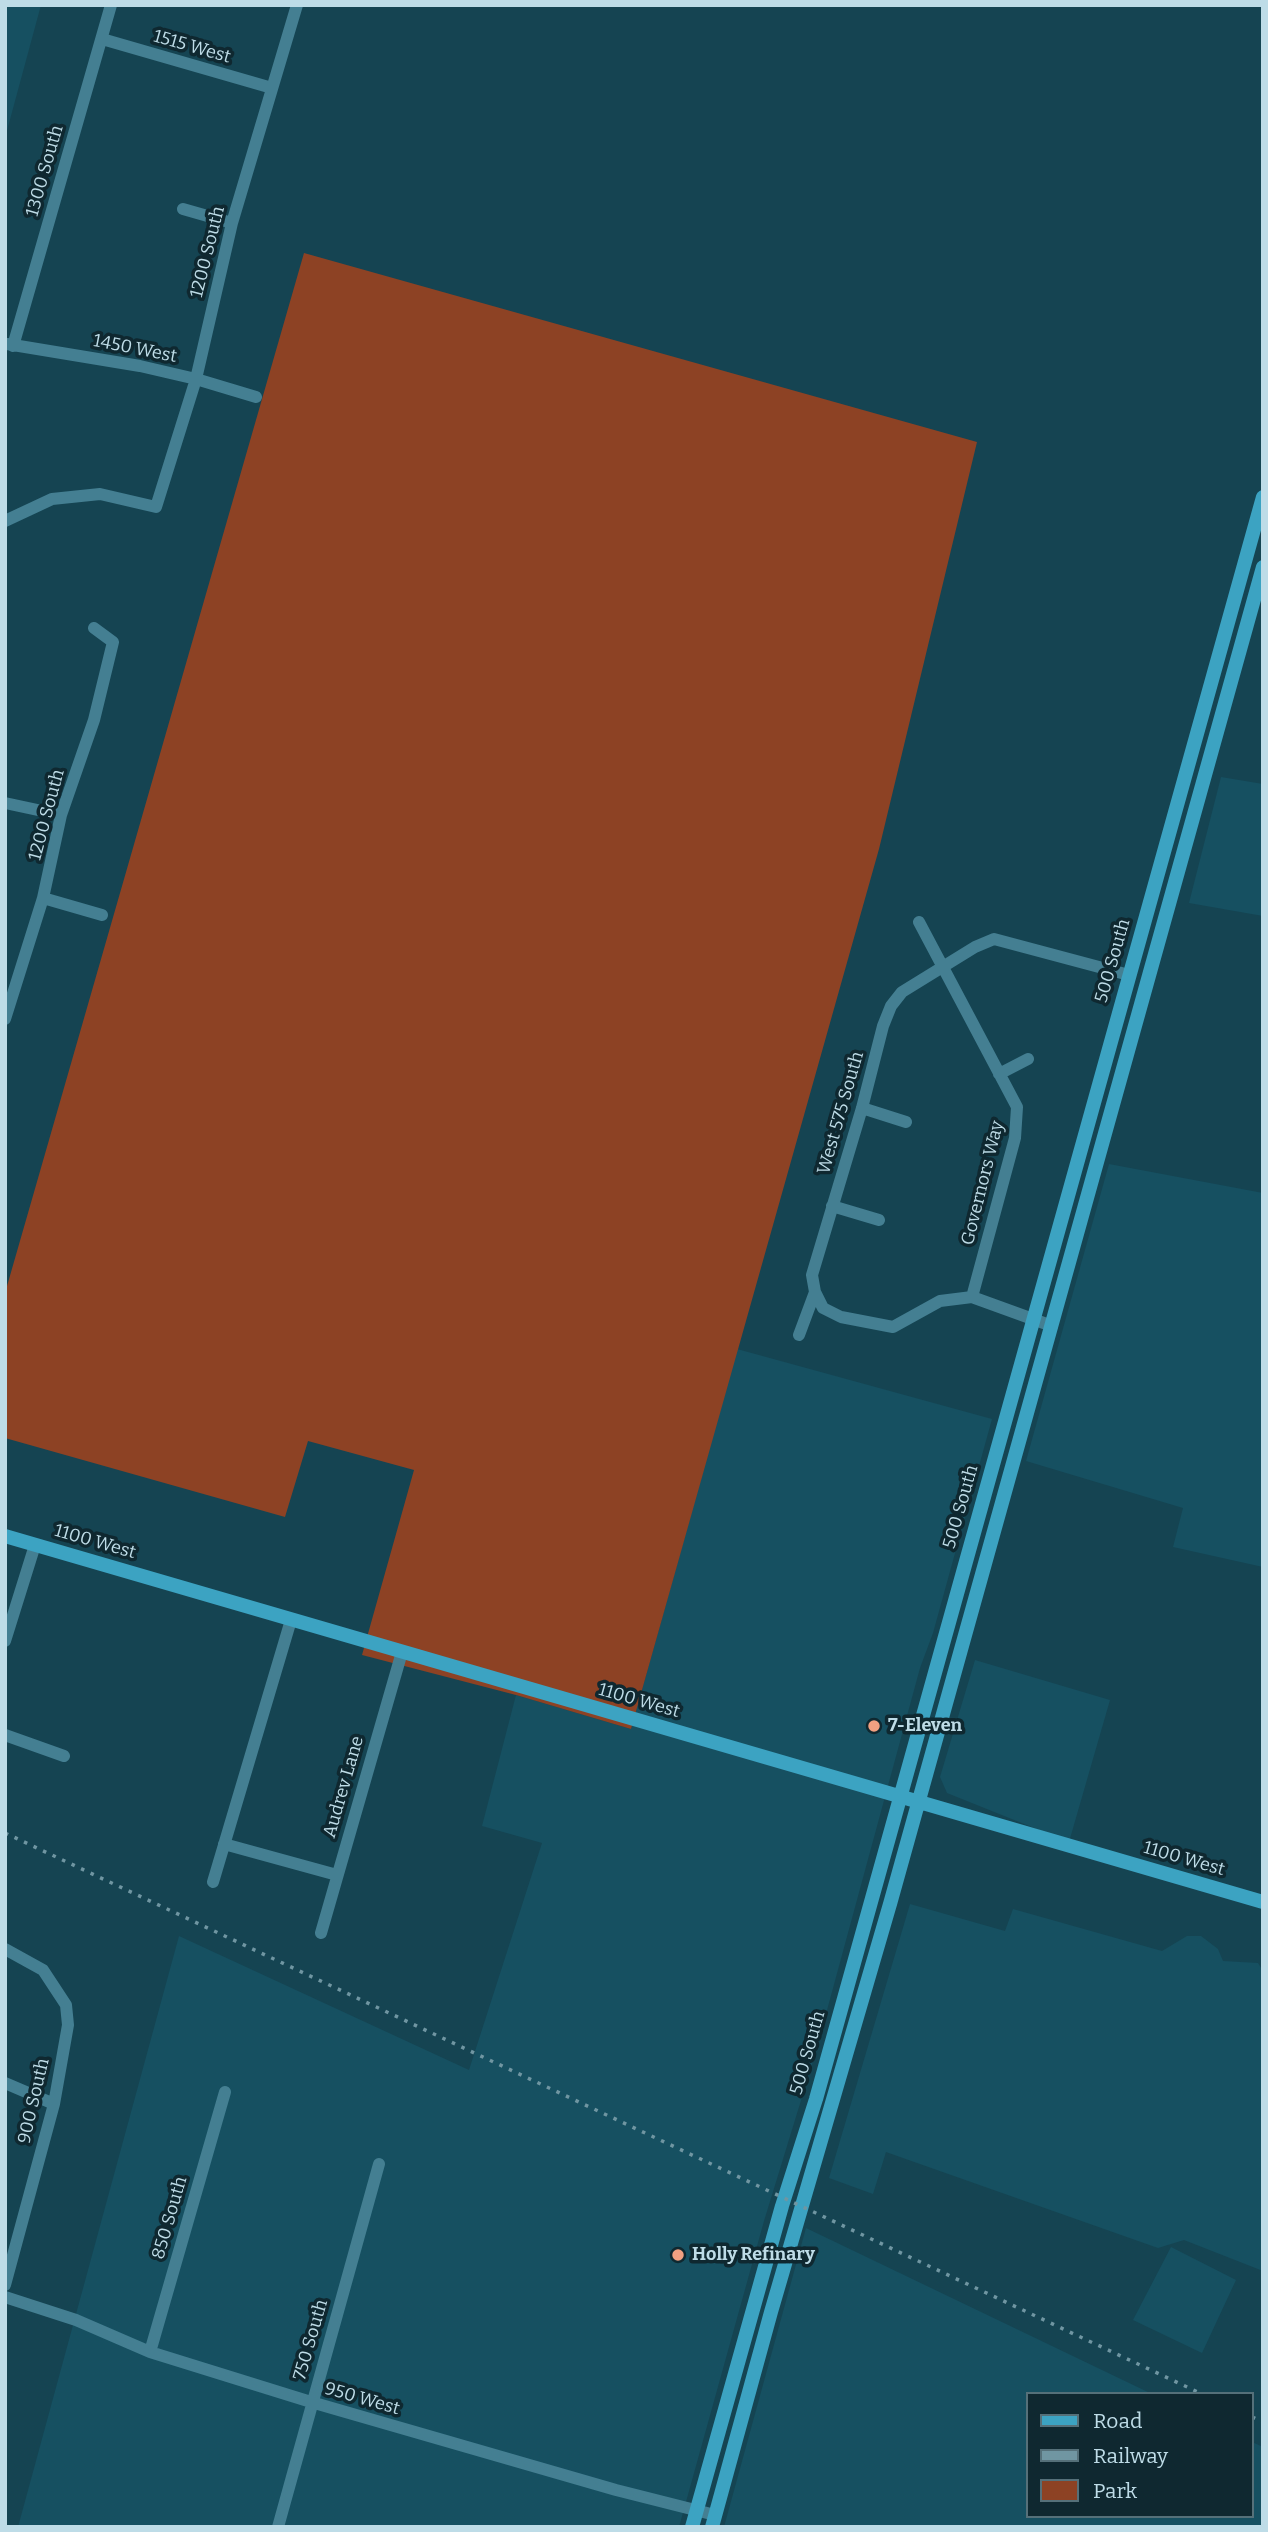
<!DOCTYPE html>
<style>
body{margin:0}
#map{position:relative;width:1268px;height:2532px;overflow:hidden;background:#154452;font-family:Bitter,serif}
canvas{display:block}
.frame{position:absolute;inset:0;border:7px solid #bedce7;pointer-events:none}
.legend{position:absolute;left:1026px;top:2392px;width:228px;height:126px;box-sizing:border-box;background:#0f2830;border:2px solid #557079;margin:0;padding:9px 12px;list-style:none;font-size:21px;color:#bedce7}
.legend li{display:flex;align-items:center;gap:14px;height:35px}
.legend b{width:35px;border:2px solid #557079}
</style>
<div id="map">
<canvas width="1268" height="2532"></canvas>
<div class="frame"></div>
<ul class="legend">
<li><b style="height:9px;background:#3ca3c2"></b>Road</li>
<li><b style="height:9px;background:#7096a2"></b>Railway</li>
<li><b style="height:19px;background:#8d4224"></b>Park</li>
</ul>
</div>
<script>
const context = document.querySelector('canvas').getContext('2d');
context.lineJoin = 'round';
function fill(path, color) { context.fillStyle = color; context.fill(path, 'evenodd'); }
const shape = rows => new Path2D(rows.map(r => 'M' + r).join(''));
function strokePath(path, color, width, dash) { context.strokeStyle = color; context.lineWidth = width; context.lineCap = dash ? 'butt' : 'round'; context.setLineDash(dash || []); context.stroke(path); }
function drawText(font, color, halo, rows, align = 'center') {
  context.font = font + ' Bitter,serif'; context.lineWidth = 7; context.setLineDash([]); context.textBaseline = 'middle'; context.strokeStyle = halo; context.fillStyle = color; for (const [text, x, y, turn = 0] of rows) {
    context.save(); context.translate(x, y); context.rotate((+turn || 0) * Math.PI / 180); context.textAlign = isNaN(turn) ? turn : align; if (halo) context.strokeText(text, 0, 0); context.fillText(text, 0, 0); context.restore();
  }
}
const built = shape([
 [5,5,41,5,5,138],
 [1221,777,1263,784,1263,916,1189,903],
 [1109,1164,1263,1193,1263,1567,1173,1547,1183,1508,1026,1461],
 [737,1349,992,1419,933,1633,920,1668,814,2058,764,2221,679,2527,18,2527,179,1936,469,2070,542,1843,482,1826,516,1695,631,1729],
 [975,1660,1110,1700,1069,1842,947,1793,940,1777],
 [910,1904,1005,1931,1013,1909,1162,1951,1187,1936,1201,1936,1218,1949,1223,1961,1258,1963,1263,1971,1263,2271,1184,2240,1158,2248,886,2152,873,2194,829,2178],
 [806,2228,1152,2394,1028,2394,1028,2516,1252,2516,1252,2442,1263,2447,1263,2527,724,2527],
 [1171,2247,1236,2280,1202,2353,1133,2320]
]);
const green = shape([
 [304,253,977,442,879,849,631,1729,516,1695,362,1655,414,1470,308,1441,285,1517,5,1438,5,1293]
]);
const street = shape([
 [102,39,272,88],
 [183,209,232,223],
 [7,344,140,366,196,379,256,397],
 [13,346,111,5],
 [5,521,52,499,100,494,156,507,196,379,232,223,297,5],
 [5,803,61,815],
 [43,898,102,915],
 [919,922,1017,1107,1015,1138,972,1297],
 [5,1019,43,898,61,815,94,720,113,642,94,628],
 [999,1074,1028,1059],
 [862,1108,906,1122],
 [832,1206,879,1220],
 [1052,1326,972,1297,940,1301,893,1327,841,1317,823,1308,815,1292,812,1275,862,1108,883,1026,891,1006,902,992,975,947,994,939,1129,975],
 [799,1335,815,1292],
 [5,1641,35,1545],
 [5,1735,64,1756],
 [224,1844,337,1875],
 [213,1882,291,1620],
 [321,1933,402,1652],
 [5,1949,43,1970,66,2005,68,2025,54,2104,5,2285],
 [5,2083,54,2104],
 [5,2297,76,2320,150,2352,311,2402,616,2490,715,2515],
 [150,2352,225,2092],
 [278,2527,379,2164]
]);
const secondary = shape([
 [5,1536,1263,1902],
 [692,2527,782,2206,816,2099,1263,497],
 [712,2527,771,2312,890,1904,1263,567]
]);
const rail = shape([
 [5,1833,1202,2394],
 [1252,2417,1263,2422]
]);
const markers = [
 [874,1726,7,"#f2a081"],
 [678,2255,7,"#f2a081"]
];
const streetNames = [
 ["1515 West",192,47,16],
 ["1300 South",45,171,-74],
 ["1200 South",208,252,-76],
 ["1450 West",135,349,11],
 ["1200 South",47,815,-75],
 ["500 South",1113,961,-74],
 ["West 575 South",841,1113,-74],
 ["Governors Way",983,1183,-76],
 ["500 South",961,1507,-74],
 ["1100 West",95,1542,16],
 ["1100 West",639,1701,16],
 ["Audrev Lane",344,1787,-74],
 ["1100 West",1184,1859,16],
 ["500 South",808,2053,-74],
 ["900 South",34,2101,-77],
 ["850 South",170,2218,-74],
 ["750 South",311,2340,-74],
 ["950 West",362,2399,16]
];
const poiNames = [
 ["7-Eleven",888,1726],
 ["Holly Refinary",692,2255]
];
fill(built, '#165061');
fill(green, '#8d4224');
strokePath(street, '#447f92', 12);
strokePath(secondary, '#3ca3c2', 14);
strokePath(rail, '#7096a2', 3.5, [3.5, 7]);
for (const [x, y, r, color] of markers) { const dot = new Path2D(); dot.arc(x, y, r, 0, 2 * Math.PI); context.fillStyle = color; context.fill(dot); strokePath(dot, '#0f2830', 2.5); }
drawText('18px', '#bedce7', '#0f2830', streetNames);
drawText('bold 18px', '#bedce7', '#0f2830', poiNames, 'left');
</script>
